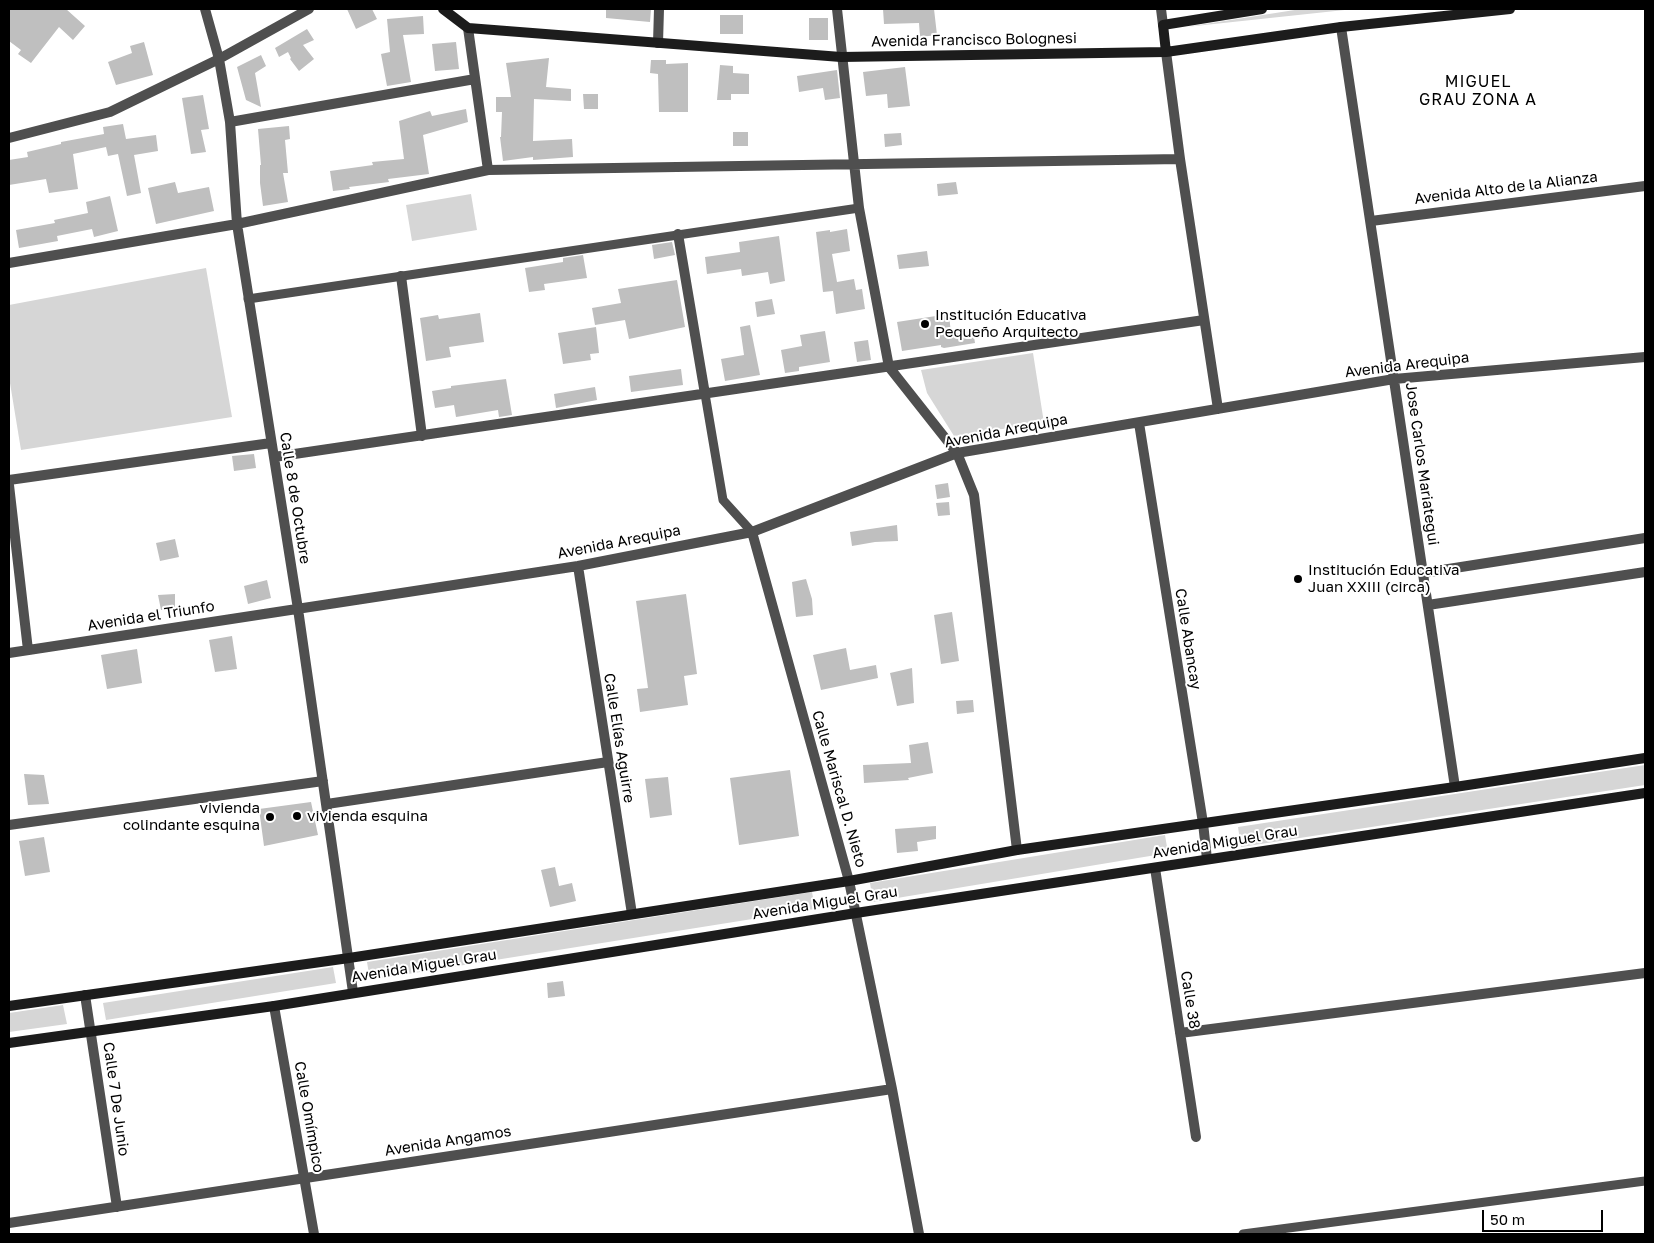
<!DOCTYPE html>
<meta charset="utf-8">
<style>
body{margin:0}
#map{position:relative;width:1654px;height:1243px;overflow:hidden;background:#fff;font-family:"Golos Text",sans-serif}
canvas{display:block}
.frame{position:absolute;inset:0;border:10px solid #000;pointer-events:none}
.scale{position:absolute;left:1482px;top:1210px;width:121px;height:22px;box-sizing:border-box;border:2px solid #000;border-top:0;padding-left:6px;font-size:15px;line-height:18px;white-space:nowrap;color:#000;-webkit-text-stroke:4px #fff;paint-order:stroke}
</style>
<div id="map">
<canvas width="1654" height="1243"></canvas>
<div class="frame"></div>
<div class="scale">50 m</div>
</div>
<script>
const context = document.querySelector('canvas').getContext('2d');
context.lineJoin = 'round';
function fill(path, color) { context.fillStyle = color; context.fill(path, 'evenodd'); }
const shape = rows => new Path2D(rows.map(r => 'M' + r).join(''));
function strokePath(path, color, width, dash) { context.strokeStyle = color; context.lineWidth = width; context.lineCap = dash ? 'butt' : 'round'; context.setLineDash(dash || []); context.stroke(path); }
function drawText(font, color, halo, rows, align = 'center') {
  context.font = font + ' "Golos Text",sans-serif'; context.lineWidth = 4; context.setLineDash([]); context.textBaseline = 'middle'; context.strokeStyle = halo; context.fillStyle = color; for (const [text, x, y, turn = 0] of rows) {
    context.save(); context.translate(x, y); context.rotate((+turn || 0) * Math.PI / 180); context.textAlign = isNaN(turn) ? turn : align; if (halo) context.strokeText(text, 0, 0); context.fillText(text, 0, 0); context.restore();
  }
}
const green = shape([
 [1301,9,1354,9,1186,27],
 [471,194,477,230,412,241,406,205],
 [206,268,232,417,21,450,9,377,9,305],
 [1033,353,1044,423,954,436,927,393,921,370],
 [1645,765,1645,785,1241,847,1238,827],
 [1165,835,1168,853,873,902,870,883],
 [812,892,815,909,370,980,367,962],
 [333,967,336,983,106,1020,103,1003],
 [63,1005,67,1024,9,1032,9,1013]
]);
const building = shape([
 [9,9,66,9,85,26,73,40,59,27,31,63,18,54,21,50,9,41],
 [347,9,372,9,377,19,356,29],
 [606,9,651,9,650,22,606,18],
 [883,9,934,9,937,35,920,37,919,23,884,24],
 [720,15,743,15,743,34,720,34],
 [423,16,424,34,403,35,411,82,387,86,381,54,390,52,387,19],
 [809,18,828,18,828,40,809,40],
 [307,29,314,40,303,45,314,59,299,71,290,59,291,58,288,52,279,57,275,48],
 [144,42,153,75,116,85,108,62,132,53,130,46],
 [456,42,459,69,435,71,432,44],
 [261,55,266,66,255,73,261,107,246,100,237,67],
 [549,58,546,87,571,89,571,101,534,99,533,141,572,139,573,157,533,160,533,157,503,161,500,137,501,137,502,112,496,112,496,97,511,97,506,63],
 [651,60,666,60,666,64,688,63,688,112,659,112,658,74,650,73],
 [720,65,733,66,733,73,749,74,749,94,731,94,731,100,717,100],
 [905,67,910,106,888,108,887,94,866,96,863,72],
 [837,70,840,98,825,100,823,88,799,92,797,76],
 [583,94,598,94,598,109,584,109],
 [203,95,209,129,201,130,206,152,191,154,182,98],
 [466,109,468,122,423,135,429,174,388,179,389,182,349,187,350,189,333,191,330,171,373,165,372,162,404,159,399,121,430,111,432,116],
 [123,124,126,139,156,135,158,151,134,155,141,193,127,196,118,154,108,156,106,147,73,154,78,189,49,193,46,179,9,185,9,160,28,157,27,152,61,144,61,142,104,134,103,127],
 [289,126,290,139,285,140,288,173,283,173,288,202,263,206,260,183,260,165,261,165,258,129],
 [733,132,748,132,748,146,733,146],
 [901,133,902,145,885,147,884,134],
 [175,182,178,193,209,187,214,211,156,224,148,188],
 [956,182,958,194,938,196,937,184],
 [110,196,118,231,94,237,92,229,57,236,58,241,19,248,16,230,55,223,54,220,88,213,86,202],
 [847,229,850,251,832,254,837,282,854,279,856,290,862,289,865,309,836,314,833,291,823,292,816,232,830,230,830,232],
 [779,236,785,281,770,284,768,272,742,276,741,269,707,274,705,257,740,252,739,242],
 [672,242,675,255,654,259,652,245],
 [927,251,929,266,899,269,897,255],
 [583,255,587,278,544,284,545,290,529,292,525,268,563,262,563,258],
 [677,280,685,327,629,339,625,320,595,325,592,308,621,303,618,289],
 [772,299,775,314,757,317,755,302],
 [480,313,484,342,449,347,451,357,426,361,420,318,438,315,439,319],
 [949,314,951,334,973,331,975,343,944,348,941,347,941,345,902,351,897,322],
 [750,325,760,375,725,381,721,359,744,355,740,327],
 [596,327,599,353,590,354,591,360,563,364,558,333],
 [825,331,830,362,799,367,799,371,785,373,781,350,802,346,800,335],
 [868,340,871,360,857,362,854,342],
 [681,369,683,385,631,392,629,376],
 [506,379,512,415,499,417,498,410,456,417,454,405,435,408,432,391,451,388,451,386],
 [595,387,597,400,556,408,554,394],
 [254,454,256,468,234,471,232,456],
 [948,483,950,497,937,499,935,485],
 [949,502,950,515,938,516,936,503],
 [897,525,898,541,875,542,852,546,850,532],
 [175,539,179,557,160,561,156,543],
 [806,579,812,599,813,615,796,617,792,582],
 [267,580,271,598,248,604,244,586],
 [175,594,175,609,161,610,158,595],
 [686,594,697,674,684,676,688,705,640,712,637,689,648,688,636,601],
 [952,612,959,661,941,664,934,615],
 [232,636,237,669,215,672,209,640],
 [846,648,850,670,876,665,878,678,821,690,813,655],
 [137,649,142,683,107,689,101,655],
 [912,668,914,703,897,706,890,673],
 [973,700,974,712,957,714,956,701],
 [928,742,933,773,908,778,909,780,864,783,863,765,911,763,909,745],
 [790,770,799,836,739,845,730,778],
 [24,774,44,775,49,804,28,805],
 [668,777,672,815,650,818,645,779],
 [311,802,318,835,264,846,259,809],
 [936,826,936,839,917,842,918,851,897,853,895,829],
 [44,837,50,872,25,876,19,841],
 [555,867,559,886,572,883,576,901,550,907,541,870],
 [563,981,565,996,548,998,547,983]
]);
const lane = shape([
 [248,299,859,208],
 [705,394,723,500,752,532],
 [1243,1234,1645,1181]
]);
const street = shape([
 [205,9,219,59,230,122,237,224,298,609,353,992],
 [837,9,859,208,889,367,957,453,974,495,1017,850],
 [1161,9,1163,25],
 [1341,27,1455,787],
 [468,28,488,170],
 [658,43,659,9],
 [1166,52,1180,159,1218,409],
 [230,122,475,79],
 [9,138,110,112,219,59,309,9],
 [1371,221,1645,186],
 [678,234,705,394],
 [9,263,237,224,488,170,1180,159],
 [401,276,422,436],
 [1139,423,1203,823,1207,859],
 [274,457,1204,320],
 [9,480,271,443],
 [9,485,28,650],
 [752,532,849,881,892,1089,919,1234],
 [578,566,632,914],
 [1423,573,1645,538],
 [1428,605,1645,572],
 [9,653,578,566,752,532,957,453,1394,379,1645,357],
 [327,804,608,762],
 [9,825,323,781],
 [1155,868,1196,1137],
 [85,995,117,1207],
 [274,1006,314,1234],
 [1180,1033,1645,973],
 [9,1223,892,1089]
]);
const secondary = shape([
 [443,9,468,28,841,57,1166,52,1341,27,1510,9],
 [1166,52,1163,25,1262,9],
 [9,1006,349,958,849,881,1017,850,1455,787,1645,758],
 [9,1043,274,1006,856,913,1645,793]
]);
const markers = [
 [925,324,5,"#000"],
 [1298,579,5,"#000"],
 [297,816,5,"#000"],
 [270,817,5,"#000"]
];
const streetNames = [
 ["Avenida Francisco Bolognesi",974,40,-1],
 ["Avenida Alto de la Alianza",1506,188,-7],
 ["Avenida Arequipa",1407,365,-7],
 ["Avenida Arequipa",1006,431,-11],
 ["Jose Carlos Mariategui",1422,464,82],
 ["Calle 8 de Octubre",295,498,81],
 ["Avenida Arequipa",619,542,-11],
 ["Avenida el Triunfo",151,616,-9],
 ["Calle Abancay",1188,639,81],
 ["Calle Elías Aguirre",619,738,81],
 ["Calle Mariscal D. Nieto",839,789,74],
 ["Avenida Miguel Grau",1225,842,-9],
 ["Avenida Miguel Grau",825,903,-9],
 ["Avenida Miguel Grau",424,966,-9],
 ["Calle 38",1190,1000,81],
 ["Calle 7 De Junio",116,1099,82],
 ["Calle Omímpico",309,1117,80],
 ["Avenida Angamos",448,1141,-9]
];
const poiNames = [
 ["Institución Educativa",935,315],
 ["Pequeño Arquitecto",935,332],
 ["Institución Educativa",1308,570],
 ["Juan XXIII (circa)",1308,587],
 ["vivienda",260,808,"right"],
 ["colindante esquina",260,825,"right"],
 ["vivienda esquina",307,816]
];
const neighbourhoodNames = [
 ["MIGUEL",1478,82],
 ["GRAU ZONA A",1478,100]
];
fill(green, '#d6d6d6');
fill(building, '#bfbfbf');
strokePath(lane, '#4f4f4f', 9);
strokePath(street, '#4f4f4f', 10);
strokePath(secondary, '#1c1c1c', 10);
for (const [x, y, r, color] of markers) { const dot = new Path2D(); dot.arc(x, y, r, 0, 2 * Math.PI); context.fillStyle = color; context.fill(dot); strokePath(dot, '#fff', 2); }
drawText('15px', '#000', '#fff', streetNames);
drawText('15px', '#000', '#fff', poiNames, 'left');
context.letterSpacing = '1px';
drawText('16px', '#000', '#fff', neighbourhoodNames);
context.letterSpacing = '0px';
</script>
